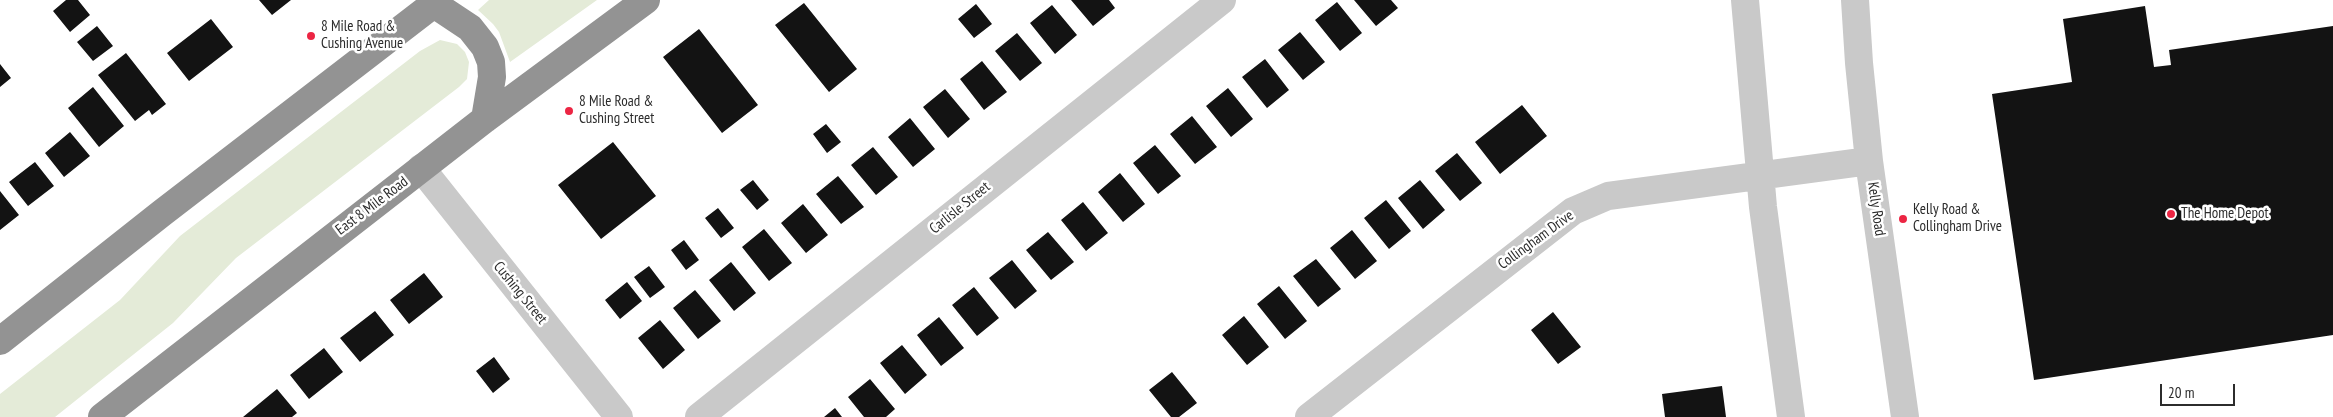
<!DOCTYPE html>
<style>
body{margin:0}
#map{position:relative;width:2333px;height:417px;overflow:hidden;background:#fff;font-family:"PT Sans Narrow",sans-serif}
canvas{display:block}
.scale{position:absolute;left:2160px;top:384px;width:75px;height:22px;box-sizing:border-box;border:2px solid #2c2c2c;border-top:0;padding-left:6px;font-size:15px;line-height:18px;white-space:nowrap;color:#2c2c2c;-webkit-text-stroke:4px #fff;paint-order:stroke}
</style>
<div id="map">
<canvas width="2333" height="417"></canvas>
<div class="scale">20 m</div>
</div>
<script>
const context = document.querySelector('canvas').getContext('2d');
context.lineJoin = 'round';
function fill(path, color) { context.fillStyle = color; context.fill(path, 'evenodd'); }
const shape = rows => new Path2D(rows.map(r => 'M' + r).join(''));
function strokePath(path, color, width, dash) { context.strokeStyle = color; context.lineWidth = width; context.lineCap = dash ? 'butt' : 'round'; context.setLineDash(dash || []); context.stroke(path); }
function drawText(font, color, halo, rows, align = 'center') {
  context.font = font + ' "PT Sans Narrow",sans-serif'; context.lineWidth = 5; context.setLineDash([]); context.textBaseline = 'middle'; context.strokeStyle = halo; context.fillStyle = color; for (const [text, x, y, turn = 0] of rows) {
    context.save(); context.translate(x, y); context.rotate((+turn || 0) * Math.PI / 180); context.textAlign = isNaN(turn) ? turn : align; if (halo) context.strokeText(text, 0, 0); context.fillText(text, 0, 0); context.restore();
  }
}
const green = shape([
 [489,0,597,0,510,62,499,32,493,24,478,10],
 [440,40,457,44,465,52,469,62,467,79,459,87,236,258,173,323,55,417,0,417,0,394,120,300,180,236,420,51]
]);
const building = shape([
 [66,0,78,0,90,15,70,32,53,11],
 [259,0,291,0,272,15],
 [1071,0,1109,0,1115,8,1093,26],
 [1354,0,1391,0,1398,8,1376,26],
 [1337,2,1362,33,1340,51,1315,20],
 [804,3,857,69,829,92,775,25],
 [976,4,992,24,974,38,958,19],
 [1052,5,1077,35,1055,54,1030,23],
 [2145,6,2154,67,2171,65,2169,50,2333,26,2333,335,2034,380,1992,94,2072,82,2063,19],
 [211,19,233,47,189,81,167,53],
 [97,26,113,46,93,61,77,42],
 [699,29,758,105,722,133,663,57],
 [1300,32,1325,62,1303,80,1278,50],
 [1017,33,1042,63,1020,81,995,51],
 [126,53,166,104,152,115,149,110,135,121,98,75],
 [1265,59,1289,90,1267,108,1242,77],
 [982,61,1007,92,984,110,960,79],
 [0,64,11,78,0,87],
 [93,87,124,126,99,147,68,108],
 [1228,88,1253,119,1231,137,1206,106],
 [945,89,970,119,948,138,923,107],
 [1522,105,1547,136,1500,174,1475,142],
 [1192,116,1217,147,1195,164,1170,134],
 [910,118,935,149,913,167,888,137],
 [826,124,841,142,827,153,813,134],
 [70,132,90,156,64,177,45,153],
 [613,142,656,196,601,239,558,185],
 [1155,145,1181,176,1158,194,1133,163],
 [873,147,898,177,876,195,851,165],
 [1457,153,1482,183,1460,201,1435,171],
 [35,162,54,186,28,206,9,182],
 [1120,173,1145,204,1123,222,1098,192],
 [838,176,864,207,841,224,816,194],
 [753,180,769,200,757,210,740,190],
 [1420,180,1445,210,1423,229,1398,198],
 [0,191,19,215,0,230],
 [1386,200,1411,231,1389,249,1364,218],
 [1083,202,1108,233,1086,251,1061,220],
 [803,204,828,235,806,253,781,223],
 [718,208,734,228,721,238,705,218],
 [764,229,792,263,769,281,742,247],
 [1352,230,1377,261,1355,279,1330,248],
 [1048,232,1074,262,1051,280,1026,250],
 [684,240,699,260,686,270,671,250],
 [1316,259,1341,289,1318,307,1293,276],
 [1012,260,1037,291,1015,309,989,278],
 [731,262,756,293,734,311,709,280],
 [649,266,665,287,650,298,634,277],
 [424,273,443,297,409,324,390,300],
 [627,282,642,301,620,319,605,300],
 [1279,286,1307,321,1285,339,1257,304],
 [974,287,999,318,977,336,952,305],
 [695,290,721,321,698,339,673,308],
 [375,311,394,335,360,362,340,338],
 [1553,312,1581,347,1558,364,1531,330],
 [1244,316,1269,347,1247,365,1222,335],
 [939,317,964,348,941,366,917,335],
 [660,320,685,350,663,369,638,338],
 [902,345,927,375,905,394,880,363],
 [324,348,343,372,309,399,290,375],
 [494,357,510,379,493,393,476,371],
 [1172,372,1197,403,1179,417,1171,417,1149,390],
 [870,379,895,409,886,417,864,417,848,397],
 [1722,386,1726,417,1665,417,1662,394],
 [277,389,297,413,292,417,243,417],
 [835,408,842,417,824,417]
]);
const minor = shape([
 [1745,0,1763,207,1791,417],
 [1855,0,1859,63,1869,161,1905,417],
 [421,168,619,417],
 [699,417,1222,0],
 [1309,417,1573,211,1608,196,1869,161]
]);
const highway = shape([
 [434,4,470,28,485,47,491,62,492,77,485,119],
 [0,341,162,213,439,0],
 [102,417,485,119,646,0]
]);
const markers = [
 [311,36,5,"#ec2543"],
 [569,111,5,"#ec2543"],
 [2171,214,5,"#ec2543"],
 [1903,219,5,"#ec2543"]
];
const poiNames = [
 ["8 Mile Road &",321,27],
 ["Cushing Avenue",321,44],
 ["8 Mile Road &",579,102],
 ["Cushing Street",579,119],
 ["Kelly Road &",1913,210],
 ["Collingham Drive",1913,227],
 ["The Home Depot",2181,214]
];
const streetNames = [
 ["East 8 Mile Road",372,206,-37],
 ["Carlisle Street",960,208,-39],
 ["Kelly Road",1876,209,82],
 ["Collingham Drive",1536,240,-36],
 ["Cushing Street",520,293,51]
];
fill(green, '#e4ebd8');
fill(building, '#131313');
strokePath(minor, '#c9c9c9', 28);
strokePath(highway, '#939393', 28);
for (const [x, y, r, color] of markers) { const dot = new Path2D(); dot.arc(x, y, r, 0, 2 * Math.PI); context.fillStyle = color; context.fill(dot); strokePath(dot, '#fff', 2); }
drawText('15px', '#2c2c2c', '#fff', poiNames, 'left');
drawText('15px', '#2c2c2c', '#fff', streetNames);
</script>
